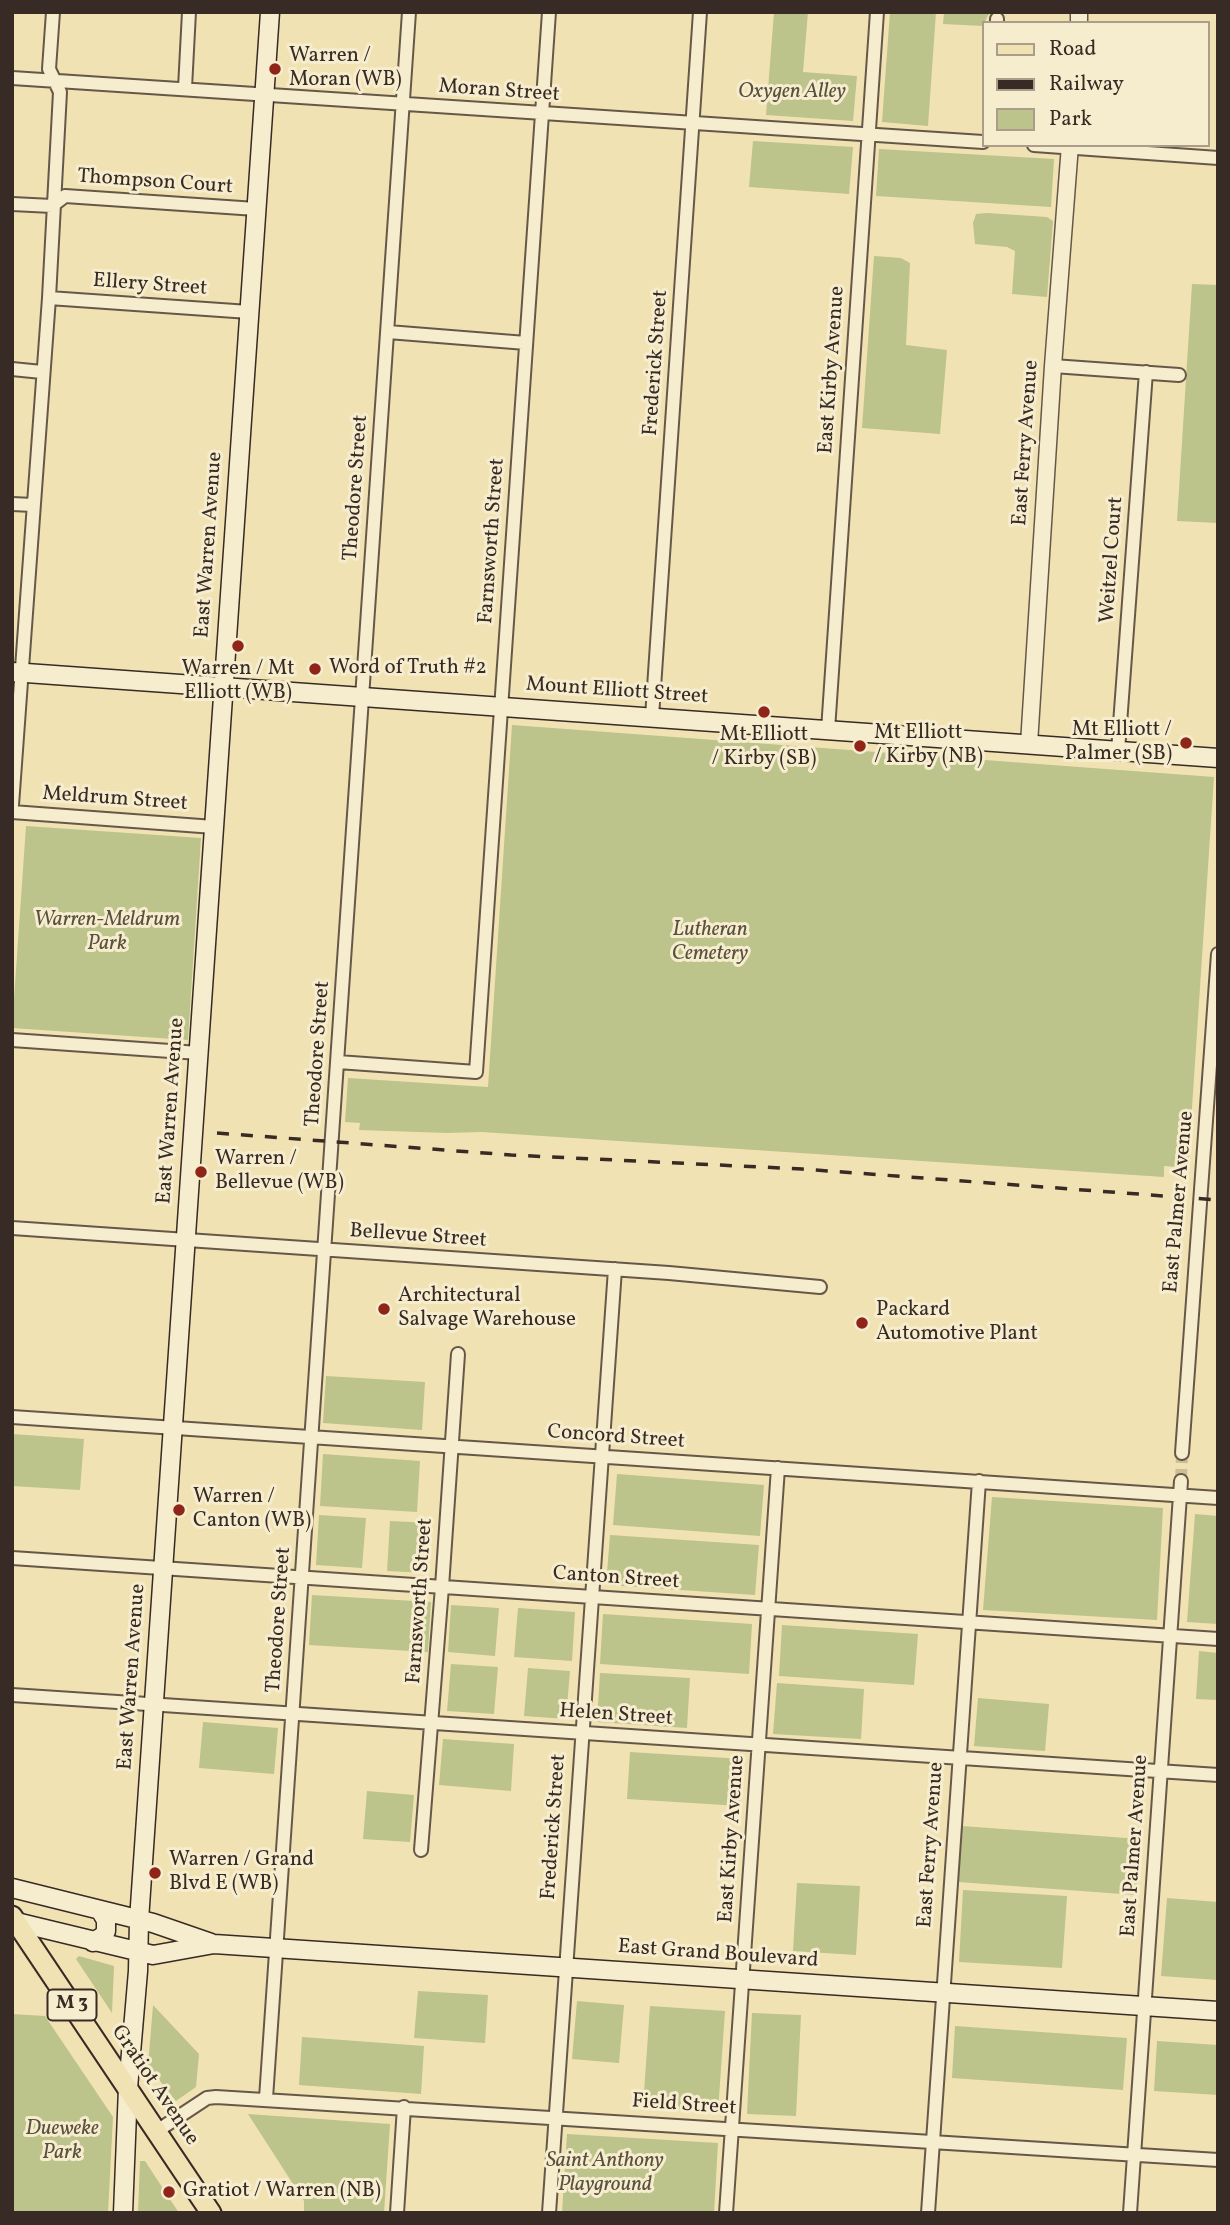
<!DOCTYPE html>
<style>
body{margin:0}
#map{position:relative;width:1230px;height:2225px;overflow:hidden;background:#f1e2b4;font-family:Vollkorn,serif}
canvas{display:block}
.frame{position:absolute;inset:0;border:14px solid #382a24;pointer-events:none}
.legend{position:absolute;left:982px;top:21px;width:228px;height:126px;box-sizing:border-box;background:#f6ecce;border:2px solid #aa9e8a;margin:0;padding:9px 12px;list-style:none;font-size:21px;color:#382a24}
.legend li{display:flex;align-items:center;gap:14px;height:35px}
.legend b{width:35px;border:2px solid #aa9e8a}
</style>
<div id="map">
<canvas width="1230" height="2225"></canvas>
<div class="frame"></div>
<ul class="legend">
<li><b style="height:9px;background:#f1e2b4"></b>Road</li>
<li><b style="height:9px;background:#382a24"></b>Railway</li>
<li><b style="height:19px;background:#bcc38b"></b>Park</li>
</ul>
</div>
<script>
const context = document.querySelector('canvas').getContext('2d');
context.lineJoin = 'round';
function fill(path, color) { context.fillStyle = color; context.fill(path, 'evenodd'); }
const shape = rows => new Path2D(rows.map(r => 'M' + r).join(''));
function strokePath(path, color, width, dash) { context.strokeStyle = color; context.lineWidth = width; context.lineCap = dash ? 'butt' : 'round'; context.setLineDash(dash || []); context.stroke(path); }
function drawText(font, color, halo, rows, align = 'center') {
  context.font = font + ' Vollkorn,serif'; context.lineWidth = 6; context.setLineDash([]); context.textBaseline = 'middle'; context.strokeStyle = halo; context.fillStyle = color; for (const [text, x, y, turn = 0] of rows) {
    context.save(); context.translate(x, y); context.rotate((+turn || 0) * Math.PI / 180); context.textAlign = isNaN(turn) ? turn : align; if (halo) context.strokeText(text, 0, 0); context.fillText(text, 0, 0); context.restore();
  }
}
const green = shape([
 [774,12,808,12,803,72,857,76,853,121,766,115],
 [890,12,936,12,928,126,882,122],
 [944,12,994,12,988,15,983,26,943,24],
 [753,141,853,147,849,194,749,187],
 [879,149,1054,159,1051,207,876,196],
 [987,213,1047,217,1053,221,1047,297,1012,294,1015,251,1007,247,975,244,973,223,976,214],
 [874,256,901,258,910,263,906,345,947,350,940,434,862,428],
 [1192,284,1218,285,1218,523,1177,521],
 [512,725,1214,777,1188,1168,1164,1166,1164,1177,482,1132,447,1133,359,1130,360,1123,345,1122,348,1078,488,1087],
 [26,826,201,838,188,1040,12,1028],
 [326,1376,425,1382,422,1430,323,1423],
 [12,1434,84,1439,80,1490,12,1486],
 [323,1454,420,1461,417,1512,320,1506],
 [617,1474,764,1485,760,1536,613,1525],
 [992,1497,1163,1508,1157,1620,983,1610],
 [1195,1514,1218,1516,1218,1624,1187,1622],
 [319,1515,366,1518,362,1568,316,1565],
 [390,1521,431,1523,428,1573,387,1571],
 [610,1535,759,1545,755,1595,606,1585],
 [312,1595,431,1602,428,1652,309,1645],
 [451,1605,499,1608,495,1656,448,1652],
 [518,1608,575,1612,572,1661,514,1657],
 [603,1614,752,1624,749,1674,600,1664],
 [782,1625,918,1634,914,1685,779,1676],
 [1199,1651,1218,1653,1218,1700,1196,1699],
 [451,1664,498,1667,494,1714,447,1711],
 [528,1668,570,1671,566,1719,524,1716],
 [600,1673,690,1678,687,1728,597,1722],
 [777,1683,864,1689,861,1739,773,1734],
 [978,1698,1049,1704,1045,1751,974,1746],
 [203,1722,278,1728,274,1774,199,1768],
 [443,1739,514,1744,511,1791,439,1785],
 [630,1752,743,1759,740,1806,627,1799],
 [367,1791,414,1795,410,1842,363,1839],
 [962,1826,1140,1839,1136,1895,958,1882],
 [797,1883,860,1886,856,1955,793,1951],
 [963,1890,1067,1896,1062,1968,959,1962],
 [1167,1898,1218,1902,1218,1980,1161,1976],
 [79,1956,114,1966,112,2013,76,1959],
 [418,1991,488,1995,485,2043,414,2038],
 [577,2001,624,2005,619,2063,572,2059],
 [153,2005,199,2054,196,2087,176,2101,148,2066],
 [650,2006,725,2011,718,2112,643,2107],
 [752,2013,801,2015,796,2116,747,2114],
 [12,2014,45,2016,113,2117,108,2213,12,2213],
 [955,2026,1127,2038,1123,2090,952,2078],
 [302,2037,424,2046,421,2094,299,2085],
 [1157,2041,1218,2045,1218,2095,1154,2091],
 [248,2114,390,2124,384,2213,304,2213,304,2201],
 [567,2134,718,2143,714,2213,562,2213],
 [140,2161,145,2161,179,2213,138,2213]
]);
const minorTunnel = shape([
 [1181,1481,1182,1453]
]);
const minor = shape([
 [997,23,997,19],
 [12,78,983,142],
 [185,88,189,12],
 [1034,145,1218,158],
 [12,204,52,206,65,196,256,209],
 [49,298,249,312],
 [388,332,526,343],
 [1053,366,1179,375],
 [12,369,42,372],
 [12,504,33,505],
 [652,717,700,12],
 [828,730,877,12],
 [1118,751,1146,372],
 [12,805,49,298,60,92,49,69,53,12],
 [12,812,214,827],
 [12,1040,199,1053],
 [338,1062,476,1072,549,12],
 [12,1228,669,1273,820,1287],
 [12,1417,1218,1498],
 [1182,1453,1218,954],
 [12,1558,1218,1639],
 [12,1695,1218,1775],
 [421,1850,442,1587,458,1354],
 [266,2098,409,12],
 [157,2131,207,2098,216,2097,1218,2160],
 [397,2213,404,2107],
 [549,2213,615,1269],
 [726,2213,778,1468],
 [928,2213,979,1481],
 [1130,2213,1181,1481]
]);
const tertiary = shape([
 [1079,23,1079,12],
 [1029,744,1053,366,1070,145]
]);
const secondary = shape([
 [12,672,1218,758],
 [12,1888,153,1923,211,1943],
 [12,1921,153,1955,214,1944,1218,2011],
 [93,1942,103,1936,106,1931,106,1920,100,1910],
 [123,2213,128,2088,138,1971,139,1920,270,12]
]);
const primary = shape([
 [12,1916,211,2213]
]);
const rail = shape([
 [217,1133,511,1155,802,1169,1218,1200]
]);
const markers = [
 [275,69,7,"#8f2418"],
 [238,646,7,"#8f2418"],
 [315,669,7,"#8f2418"],
 [764,712,7,"#8f2418"],
 [1186,743,7,"#8f2418"],
 [860,746,7,"#8f2418"],
 [201,1172,7,"#8f2418"],
 [384,1309,7,"#8f2418"],
 [862,1323,7,"#8f2418"],
 [179,1510,7,"#8f2418"],
 [155,1873,7,"#8f2418"],
 [169,2192,7,"#8f2418"]
];
const shields = [
 [72,2005,49]
];
const shieldNames = [
 ["M 3",72,2005]
];
const poiNames = [
 ["Warren /",289,57],
 ["Moran (WB)",289,81],
 ["Word of Truth #2",329,669],
 ["Warren / Mt",238,670,"center"],
 ["Elliott (WB)",238,694,"center"],
 ["Mt Elliott /",1172,731,"right"],
 ["Palmer (SB)",1172,755,"right"],
 ["Mt Elliott",874,734],
 ["/ Kirby (NB)",874,758],
 ["Mt Elliott",764,736,"center"],
 ["/ Kirby (SB)",764,760,"center"],
 ["Warren /",215,1160],
 ["Bellevue (WB)",215,1184],
 ["Architectural",398,1297],
 ["Salvage Warehouse",398,1321],
 ["Packard",876,1311],
 ["Automotive Plant",876,1335],
 ["Warren /",193,1498],
 ["Canton (WB)",193,1522],
 ["Warren / Grand",169,1861],
 ["Blvd E (WB)",169,1885],
 ["Gratiot / Warren (NB)",183,2192]
];
const streetNames = [
 ["Moran Street",499,92,4],
 ["Thompson Court",155,183,4],
 ["Ellery Street",150,286,4],
 ["Frederick Street",657,363,-86],
 ["East Kirby Avenue",833,370,-86],
 ["East Ferry Avenue",1027,443,-86],
 ["Theodore Street",357,488,-86],
 ["Farnsworth Street",493,541,-86],
 ["East Warren Avenue",210,545,-86],
 ["Weitzel Court",1113,560,-86],
 ["Mount Elliott Street",617,692,4],
 ["Meldrum Street",115,800,4],
 ["Theodore Street",319,1054,-86],
 ["East Warren Avenue",172,1111,-86],
 ["East Palmer Avenue",1180,1202,-85],
 ["Bellevue Street",418,1237,4],
 ["Concord Street",616,1438,4],
 ["Canton Street",616,1579,4],
 ["Farnsworth Street",421,1601,-86],
 ["Theodore Street",280,1620,-86],
 ["East Warren Avenue",133,1677,-86],
 ["Helen Street",616,1716,4],
 ["Frederick Street",555,1827,-86],
 ["East Kirby Avenue",733,1839,-86],
 ["East Ferry Avenue",932,1845,-86],
 ["East Palmer Avenue",1136,1846,-86],
 ["East Grand Boulevard",718,1955,4],
 ["Gratiot Avenue",154,2086,56],
 ["Field Street",684,2106,4]
];
const parkNames = [
 ["Oxygen Alley",792,93],
 ["Warren-Meldrum",107,921],
 ["Park",107,945],
 ["Lutheran",710,931],
 ["Cemetery",710,955],
 ["Dueweke",62,2130],
 ["Park",62,2154],
 ["Saint Anthony",605,2162],
 ["Playground",605,2186]
];
fill(green, '#bcc38b');
strokePath(minorTunnel, '#ccbd97', 12, [12, 6]);
strokePath(minor, '#665848', 16);
strokePath(tertiary, '#665848', 19);
strokePath(secondary, '#382a24', 21);
strokePath(primary, '#382a24', 23);
strokePath(minor, '#f6ecce', 12);
strokePath(tertiary, '#f6ecce', 16);
strokePath(secondary, '#f6ecce', 18);
strokePath(primary, '#f1e2b4', 19);
strokePath(rail, '#382a24', 3.5, [12, 12]);
for (const [x, y, r, color] of markers) { const dot = new Path2D(); dot.arc(x, y, r, 0, 2 * Math.PI); context.fillStyle = color; context.fill(dot); strokePath(dot, '#f6ecce', 2.5); }
for (const [x, y, w] of shields) { const box = new Path2D(); box.roundRect(x - w / 2, y - 15.5, w, 31, 5); context.fillStyle = '#f6ecce'; context.fill(box); strokePath(box, '#382a24', 2); }
drawText('bold 19px', '#382a24', null, shieldNames);
drawText('21px', '#382a24', '#f6ecce', poiNames, 'left');
drawText('21px', '#382a24', '#f6ecce', streetNames);
drawText('italic 21px', '#59503e', '#f6ecce', parkNames);
</script>
